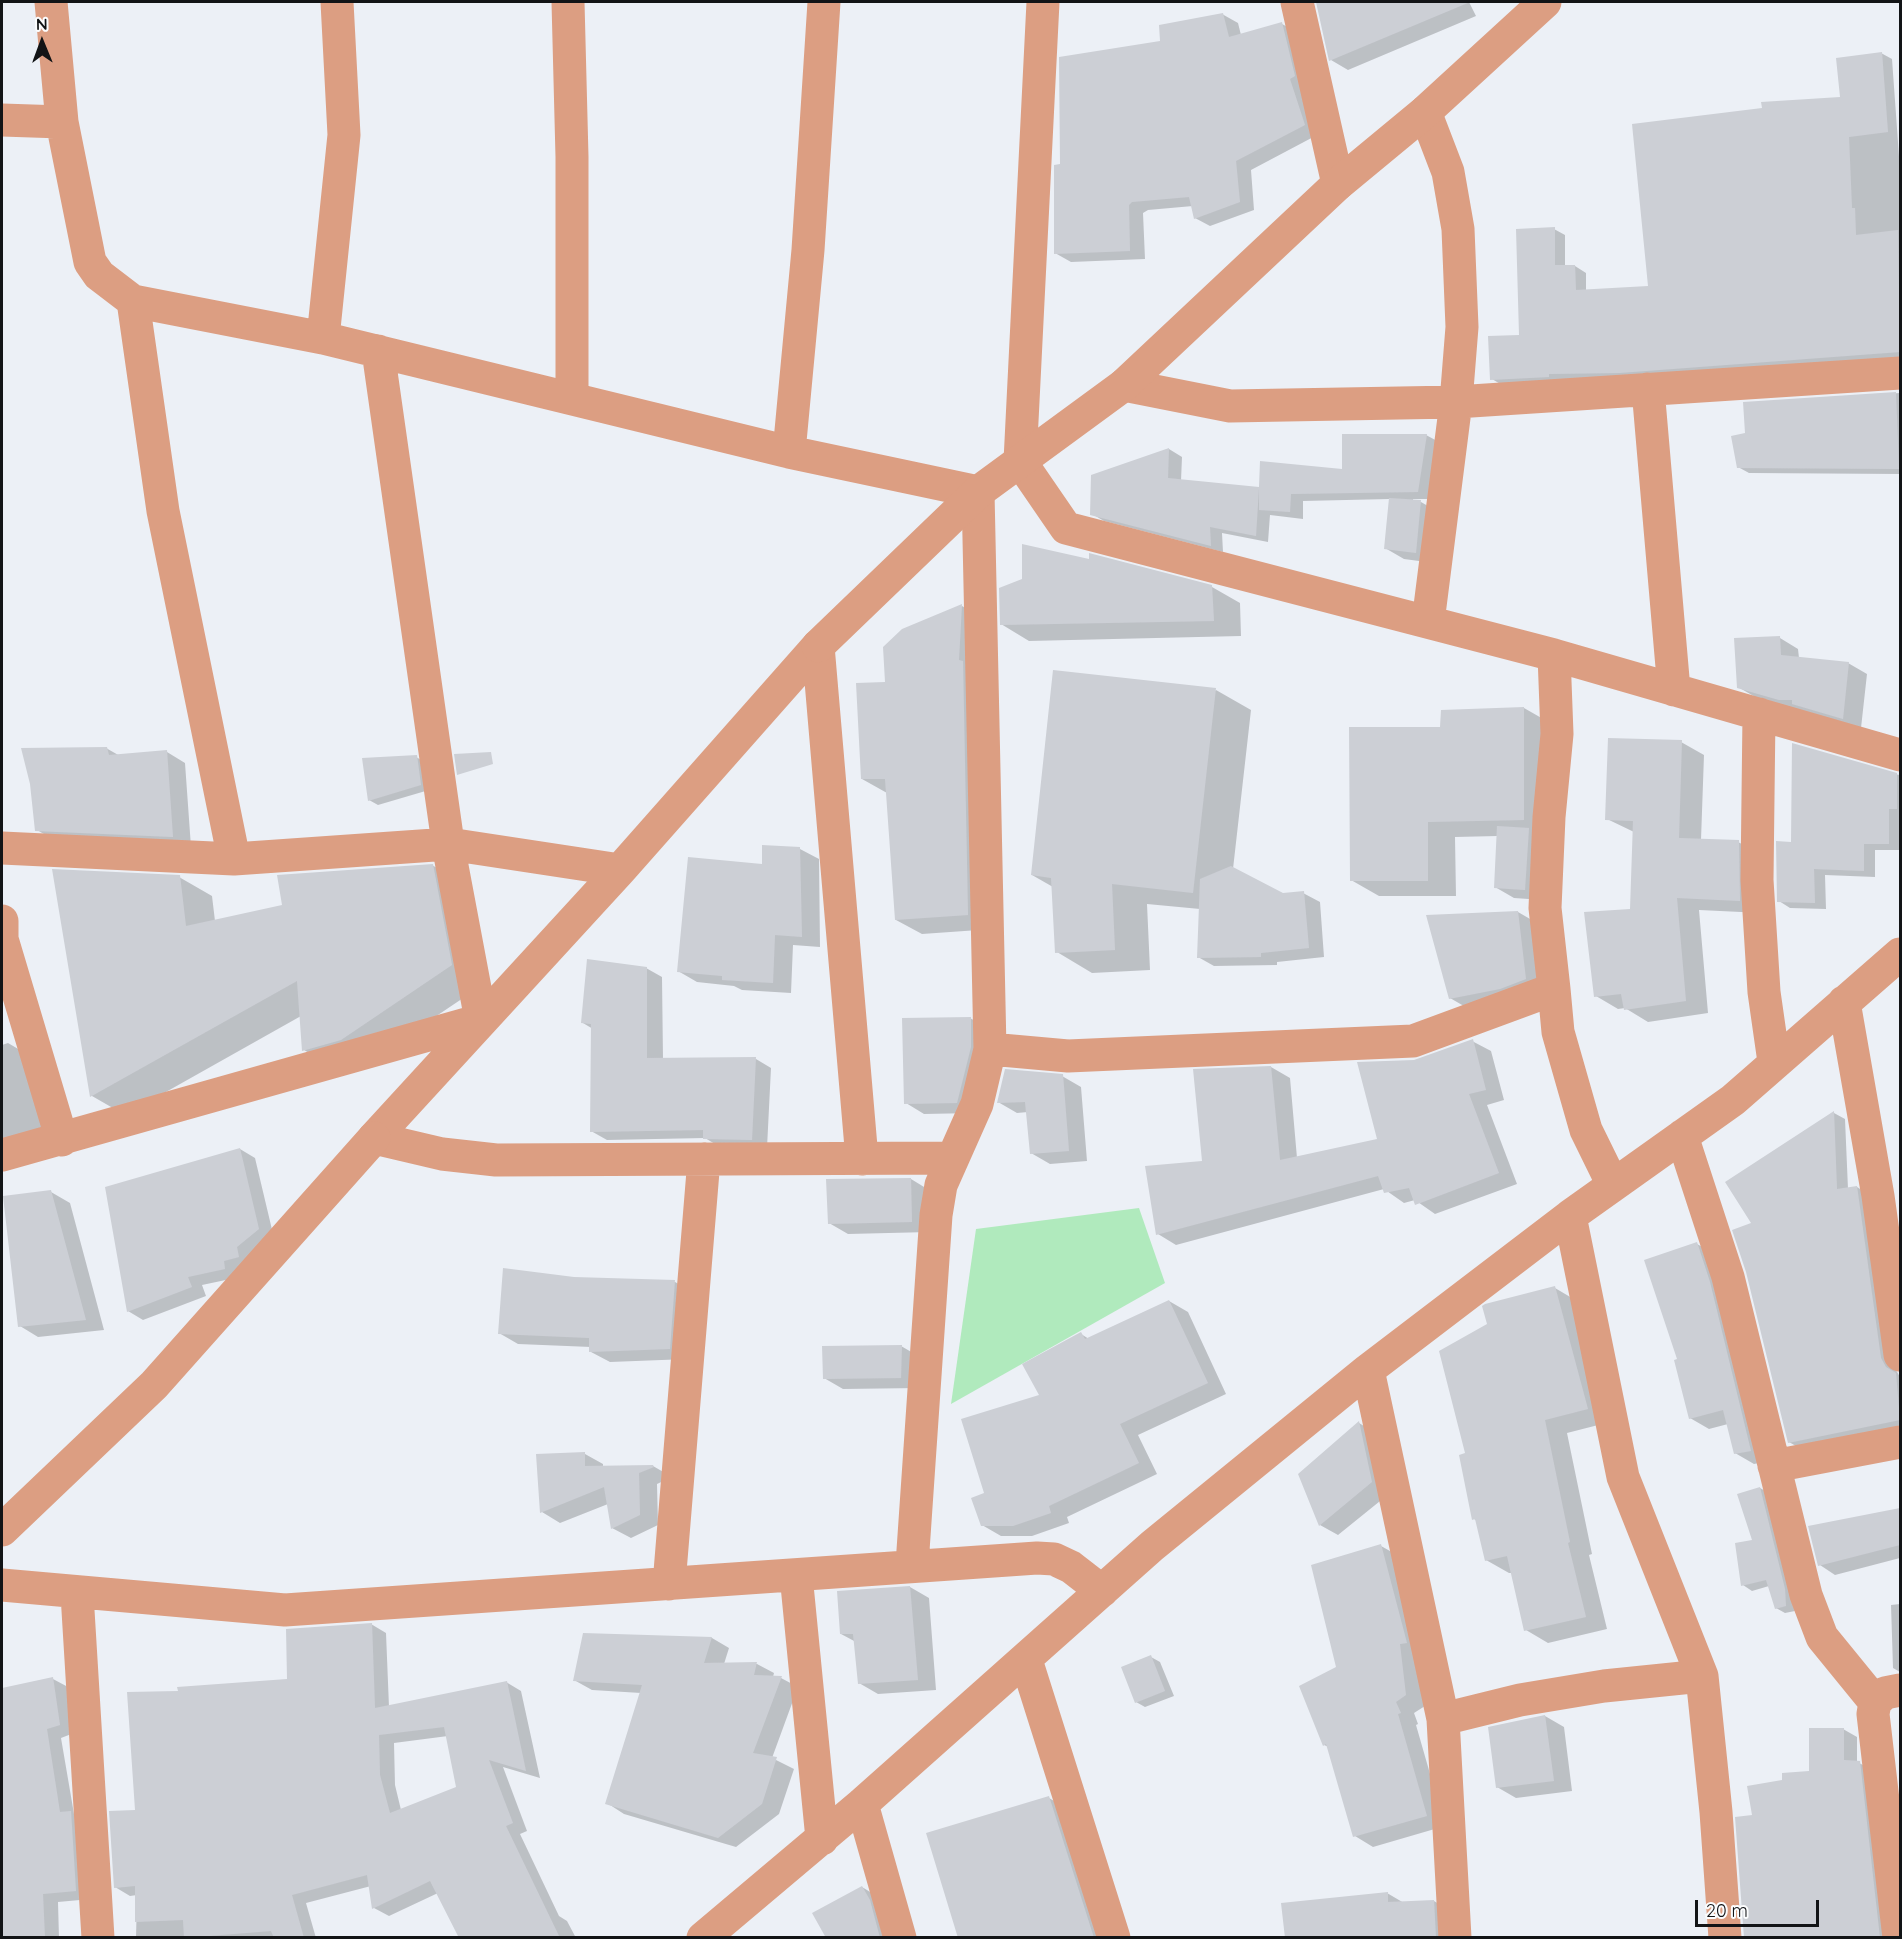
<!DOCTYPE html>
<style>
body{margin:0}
#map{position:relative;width:1902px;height:1939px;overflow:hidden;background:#ecf0f6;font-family:Quicksand,sans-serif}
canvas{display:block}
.frame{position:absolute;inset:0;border:3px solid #121416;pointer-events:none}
.north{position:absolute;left:12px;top:12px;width:60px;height:60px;-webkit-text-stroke:4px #fcfdfe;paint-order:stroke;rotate:359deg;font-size:16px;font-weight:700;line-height:24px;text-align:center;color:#121416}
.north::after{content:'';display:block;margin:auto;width:21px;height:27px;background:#121416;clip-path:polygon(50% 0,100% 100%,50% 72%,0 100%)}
.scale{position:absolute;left:1695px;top:1900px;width:124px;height:27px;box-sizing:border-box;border:3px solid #121416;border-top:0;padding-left:8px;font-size:18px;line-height:21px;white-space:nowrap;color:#121416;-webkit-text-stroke:4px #fcfdfe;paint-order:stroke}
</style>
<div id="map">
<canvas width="1902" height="1939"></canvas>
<div class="frame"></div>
<div class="north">N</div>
<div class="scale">20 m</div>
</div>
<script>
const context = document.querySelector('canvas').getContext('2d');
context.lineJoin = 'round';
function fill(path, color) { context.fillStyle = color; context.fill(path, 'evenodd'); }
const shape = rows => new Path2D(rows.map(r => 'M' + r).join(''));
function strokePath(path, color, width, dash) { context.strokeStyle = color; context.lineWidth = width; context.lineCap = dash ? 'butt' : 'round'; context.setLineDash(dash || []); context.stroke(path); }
const green = shape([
 [1139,1208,1165,1283,951,1404,976,1229]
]);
const shadow = shape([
 [1318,2,1469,2,1476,16,1348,70,1331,60],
 [1222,14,1238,23,1241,35,1282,24,1297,32,1319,134,1251,170,1254,210,1210,226,1195,218,1193,206,1148,210,1143,213,1145,259,1071,262,1055,253,1062,166,1162,42],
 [1881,53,1892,59,1900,170,1900,360,1502,385,1492,379,1521,336,1554,229,1565,235,1565,266,1575,266,1586,273,1586,291,1649,287,1842,98],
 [1900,393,1900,474,1749,473,1738,467,1747,435,1745,403],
 [1426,435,1439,442,1431,499,1413,499,1413,501,1421,502,1440,513,1434,563,1404,559,1385,548,1390,499,1303,501,1303,519,1270,515,1268,542,1222,533,1223,552,1104,521,1092,514,1092,476,1169,449,1182,457,1181,481,1261,489,1344,470],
 [1024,580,1212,587,1240,603,1241,636,1029,641,1001,624],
 [962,606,987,620,993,929,922,934,896,920,887,793,862,779,886,684],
 [1780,638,1798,649,1799,658,1848,663,1867,674,1861,728,1757,698,1738,687],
 [1216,690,1251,710,1233,869,1283,894,1303,893,1320,902,1324,957,1277,962,1277,965,1214,966,1198,957,1200,909,1147,904,1150,970,1092,973,1057,952,1053,887,1032,875],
 [1524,708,1552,724,1543,900,1514,898,1495,887,1498,836,1455,837,1456,896,1379,896,1351,880,1442,728],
 [1681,742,1704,755,1701,840,1738,842,1761,854,1762,913,1699,910,1708,1013,1648,1022,1625,1008,1618,1009,1596,996,1631,910,1634,832,1607,819],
 [106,748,120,756,167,752,185,763,191,847,56,841,37,830],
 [416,757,425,762,429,790,378,805,369,800],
 [1894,774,1900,775,1900,850,1875,850,1875,877,1825,875,1826,909,1790,908,1779,901,1793,844],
 [800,849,819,859,820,947,793,945,791,993,742,990,734,986,697,982,678,971,763,866],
 [432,865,465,885,484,984,374,1058,337,1069,304,1050,301,1016,125,1115,92,1096,54,871,179,877,212,896,215,921,283,906],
 [1518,912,1537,923,1544,990,1469,1009,1450,998],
 [646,968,662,977,663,1059,756,1059,771,1068,767,1148,720,1147,705,1138,607,1140,591,1131,593,1029,583,1023],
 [970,1018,989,1029,975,1113,924,1114,906,1103],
 [1472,1041,1491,1051,1504,1100,1487,1105,1517,1184,1435,1214,1415,1200,1404,1203,1384,1189,1176,1245,1158,1234,1204,1162,1271,1067,1290,1078,1297,1158,1379,1140],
 [8,1043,25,1053,51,1135,2,1148,2,1045],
 [1062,1076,1081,1087,1087,1161,1050,1164,1031,1153,1028,1112,1017,1113,998,1102],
 [1834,1113,1845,1119,1848,1189,1857,1187,1868,1194,1893,1365,1900,1377,1900,1428,1801,1449,1789,1442,1753,1224],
 [240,1149,255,1158,274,1238,240,1277,202,1285,206,1296,143,1320,128,1311],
 [911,1179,929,1190,930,1232,848,1234,829,1223],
 [51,1192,70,1203,104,1330,38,1337,20,1326],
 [1697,1244,1715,1254,1769,1461,1754,1464,1735,1453,1728,1424,1709,1429,1690,1418,1679,1360],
 [574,1279,675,1282,693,1292,688,1359,610,1362,591,1352,591,1347,518,1344,499,1333],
 [1555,1288,1577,1301,1610,1422,1567,1433,1592,1554,1589,1555,1607,1629,1548,1643,1526,1630,1512,1573,1509,1573,1486,1560,1477,1521,1474,1519,1467,1455],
 [1169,1301,1188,1312,1226,1394,1138,1435,1157,1474,1067,1517,1069,1523,1032,1536,1001,1536,982,1525,985,1494,1081,1334,1089,1339],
 [901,1346,920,1357,920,1388,843,1389,824,1378],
 [1359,1423,1377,1434,1390,1493,1338,1535,1320,1525],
 [585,1454,603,1464,603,1467,653,1466,672,1477,657,1484,658,1525,631,1538,612,1528,608,1504,560,1523,542,1512,537,1456],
 [1760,1488,1769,1493,1795,1611,1785,1613,1776,1608,1769,1586,1752,1591,1743,1585,1754,1541],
 [1900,1510,1900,1558,1835,1575,1820,1565,1810,1527],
 [1381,1546,1399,1556,1425,1706,1414,1713,1418,1724,1416,1725,1445,1826,1373,1847,1355,1836,1329,1747,1324,1745],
 [910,1587,929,1598,936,1690,878,1694,859,1683,856,1642,841,1634],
 [1900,1604,1900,1672,1893,1668,1891,1605],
 [371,1624,386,1633,389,1707,506,1682,521,1691,540,1778,503,1767,527,1831,520,1834,559,1916,567,1921,576,1938,461,1938,438,1893,389,1916,374,1908,371,1886,306,1903,316,1938,136,1938,137,1895,130,1896,115,1887,137,1812,179,1692,288,1680],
 [448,1736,458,1788,401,1810,395,1785,394,1743],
 [584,1635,712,1638,729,1648,724,1664,757,1664,774,1673,773,1677,781,1678,798,1687,772,1758,794,1769,779,1814,736,1847,624,1814,607,1803,641,1693,592,1690,574,1680],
 [1151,1657,1160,1662,1174,1696,1145,1707,1136,1702],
 [53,1679,68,1687,74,1733,61,1738,74,1814,86,1822,91,1899,58,1902,59,1938,2,1938,2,1690],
 [1545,1716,1564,1727,1572,1791,1516,1798,1497,1787],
 [1843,1729,1857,1737,1857,1762,1873,1770,1892,1938,1745,1938,1753,1816,1784,1781,1811,1773],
 [1049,1798,1080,1816,1118,1938,960,1938],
 [862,1887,880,1898,895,1938,827,1938],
 [1387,1893,1404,1903,1434,1901,1452,1912,1455,1938,1286,1938]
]);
const building = shape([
 [1316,2,1470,2,1329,61],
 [1223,13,1229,37,1282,22,1295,76,1290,79,1305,125,1236,161,1240,202,1194,219,1189,197,1132,202,1129,205,1130,251,1054,254,1054,165,1060,164,1059,57,1160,41,1159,25],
 [1882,52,1888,132,1849,137,1852,208,1855,208,1856,235,1898,230,1900,352,1619,373,1549,374,1549,377,1490,380,1488,336,1519,335,1516,229,1555,227,1555,265,1575,265,1576,290,1648,286,1632,124,1762,108,1761,102,1840,97,1836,58],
 [1896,392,1899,469,1737,468,1731,436,1745,433,1743,402],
 [1342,434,1427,434,1418,492,1291,494,1290,512,1259,510,1259,488,1256,536,1210,527,1211,546,1090,515,1091,475,1169,448,1168,478,1259,487,1260,461,1342,469],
 [1389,498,1421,500,1416,553,1384,549],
 [1022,544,1089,559,1089,553,1212,585,1214,621,1000,625,999,588,1022,579],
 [962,604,959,660,963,661,968,915,895,920,885,779,861,779,856,683,885,682,883,647,902,629],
 [1780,636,1781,655,1849,662,1843,719,1792,704,1792,700,1779,700,1737,688,1734,638],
 [1053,670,1216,688,1193,893,1112,884,1115,950,1055,953,1051,878,1031,875],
 [1524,707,1524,820,1428,822,1428,881,1350,881,1349,727,1440,727,1441,710],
 [1608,738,1682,740,1679,838,1739,840,1740,901,1677,898,1686,1001,1624,1010,1621,994,1594,997,1584,912,1630,909,1633,821,1605,820],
 [1792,743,1897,773,1897,809,1889,809,1889,844,1864,844,1864,871,1814,869,1815,903,1777,902,1776,841,1791,842],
 [107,747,109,755,167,750,173,837,35,831,30,784,21,748],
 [491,752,493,764,457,775,454,754],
 [417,755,421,785,368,801,362,758],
 [1497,826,1529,828,1525,890,1494,888],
 [762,845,800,847,802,937,775,935,773,983,722,980,722,976,677,972,688,857,762,864],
 [433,864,452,965,341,1040,302,1051,297,981,90,1097,52,869,180,875,186,926,282,905,277,875],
 [1231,866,1283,893,1304,891,1309,948,1261,953,1261,957,1197,958,1200,879],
 [1518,911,1526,979,1500,989,1449,999,1426,915],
 [587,959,647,967,647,1058,756,1057,752,1140,703,1139,703,1130,590,1132,591,1024,581,1023],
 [971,1017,971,1047,957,1103,904,1104,902,1018],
 [1473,1039,1486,1090,1469,1094,1499,1173,1415,1205,1409,1188,1384,1193,1378,1176,1156,1235,1145,1166,1202,1161,1193,1069,1271,1066,1280,1160,1377,1139,1357,1062,1414,1060],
 [1005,1069,1063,1074,1069,1151,1030,1154,1025,1102,997,1103],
 [1834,1111,1837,1189,1857,1186,1881,1358,1886,1367,1896,1373,1900,1420,1788,1443,1746,1272,1732,1230,1751,1223,1725,1182],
 [240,1148,259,1229,237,1247,239,1257,224,1261,225,1269,188,1277,192,1287,127,1312,105,1187],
 [911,1178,912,1222,828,1224,826,1179],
 [51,1190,86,1320,18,1327,3,1196],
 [1697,1242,1710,1282,1751,1451,1734,1454,1723,1410,1689,1419,1674,1360,1677,1359,1644,1260],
 [503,1268,574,1277,675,1280,670,1349,589,1352,589,1338,498,1334],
 [1555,1286,1588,1409,1545,1420,1570,1542,1568,1543,1586,1617,1524,1631,1507,1556,1485,1561,1475,1519,1472,1520,1459,1455,1465,1453,1439,1351,1487,1324,1482,1306,1485,1304],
 [1169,1300,1208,1383,1120,1424,1139,1463,1049,1506,1051,1513,1013,1526,981,1526,971,1498,984,1493,961,1419,1039,1395,1022,1364,1081,1332,1085,1339],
 [902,1345,901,1378,823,1379,822,1346],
 [1359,1421,1372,1482,1319,1526,1298,1474],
 [585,1452,585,1466,653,1465,654,1467,639,1473,640,1515,611,1529,604,1487,540,1513,536,1454],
 [1760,1487,1785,1589,1786,1606,1775,1609,1766,1580,1741,1586,1735,1543,1752,1540,1737,1494],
 [1900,1508,1900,1545,1818,1566,1808,1526],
 [1381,1544,1407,1643,1400,1644,1406,1695,1396,1702,1401,1713,1398,1714,1427,1816,1353,1837,1326,1744,1323,1746,1299,1686,1336,1667,1311,1565],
 [910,1586,918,1680,858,1684,853,1634,840,1634,837,1591],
 [372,1623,375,1708,507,1681,526,1771,489,1760,513,1823,506,1826,560,1938,459,1938,430,1881,372,1909,367,1875,292,1895,304,1938,274,1938,271,1931,184,1938,183,1920,135,1922,135,1886,114,1888,109,1811,135,1810,127,1692,178,1691,177,1687,287,1679,286,1629],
 [444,1727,456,1787,390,1813,380,1775,379,1735],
 [583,1633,712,1637,704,1663,757,1662,754,1675,782,1676,753,1753,777,1757,762,1804,718,1838,605,1804,642,1685,573,1681],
 [1151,1655,1165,1691,1135,1703,1121,1667],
 [53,1677,60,1725,47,1729,60,1812,71,1811,76,1891,43,1894,45,1938,2,1938,2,1688],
 [1545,1715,1554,1781,1496,1788,1488,1727],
 [1809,1728,1844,1728,1844,1760,1860,1761,1880,1938,1744,1938,1735,1817,1752,1815,1747,1786,1782,1780,1782,1773,1809,1771],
 [1049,1796,1094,1938,958,1938,926,1833],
 [862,1886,870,1900,880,1938,826,1938,812,1913],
 [1388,1892,1388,1902,1434,1900,1436,1938,1285,1938,1281,1903]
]);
const minor = shape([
 [51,2,62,122,90,262,99,275,133,301,323,338,789,452,978,492,990,1049,977,1104,941,1185,936,1215,912,1565],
 [568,2,572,157,572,397],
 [1043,2,1020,461,1066,528,1554,655,1900,755],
 [1297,2,1338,184],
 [1425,112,1448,172,1458,229,1462,327,1456,402,1428,622],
 [2,120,62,122],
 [133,301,163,511,234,859,449,844,620,870],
 [323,338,344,135,337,2],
 [1124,385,1230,406,1456,402,1900,373],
 [1648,389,1674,690],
 [789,452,808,250,824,2],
 [818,646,620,870,374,1138,442,1154,496,1160,951,1158],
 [818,646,862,1159],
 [1554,655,1557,734,1549,817,1545,908,1554,989,1558,1032,1586,1130,1613,1185],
 [1759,714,1757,880,1764,992,1774,1062],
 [2,848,234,859],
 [2,921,2,939,62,1140],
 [1844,1002,1878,1196,1900,1355],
 [990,1049,1068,1056,1413,1041,1554,989],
 [1682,1136,1728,1277,1806,1595,1822,1637,1875,1702],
 [2,1155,481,1020,449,850,378,351],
 [1570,1216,1623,1477,1702,1676,1716,1812,1725,1938],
 [1368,1370,1443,1719,1455,1938],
 [1774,1466,1900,1442],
 [796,1575,822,1839],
 [669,1584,704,1159],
 [2,1585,285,1610,1037,1558,1054,1559,1071,1567,1102,1591],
 [77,1594,98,1938],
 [1026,1660,1114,1938],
 [1443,1719,1520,1700,1604,1686,1702,1676],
 [862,1804,900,1938],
 [703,1938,862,1804,1152,1546,1368,1370,1570,1216,1733,1100,1900,954],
 [1899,1938,1873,1714,1875,1702,1885,1693,1900,1690]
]);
const tertiary = shape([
 [818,646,978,492,1124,385,1338,184,1425,112,1545,2],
 [2,1530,154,1385,374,1138]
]);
fill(green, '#b0eabd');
fill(shadow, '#0003');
fill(building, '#cccfd5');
strokePath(minor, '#dc9e82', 33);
strokePath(tertiary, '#dc9e82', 33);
</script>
